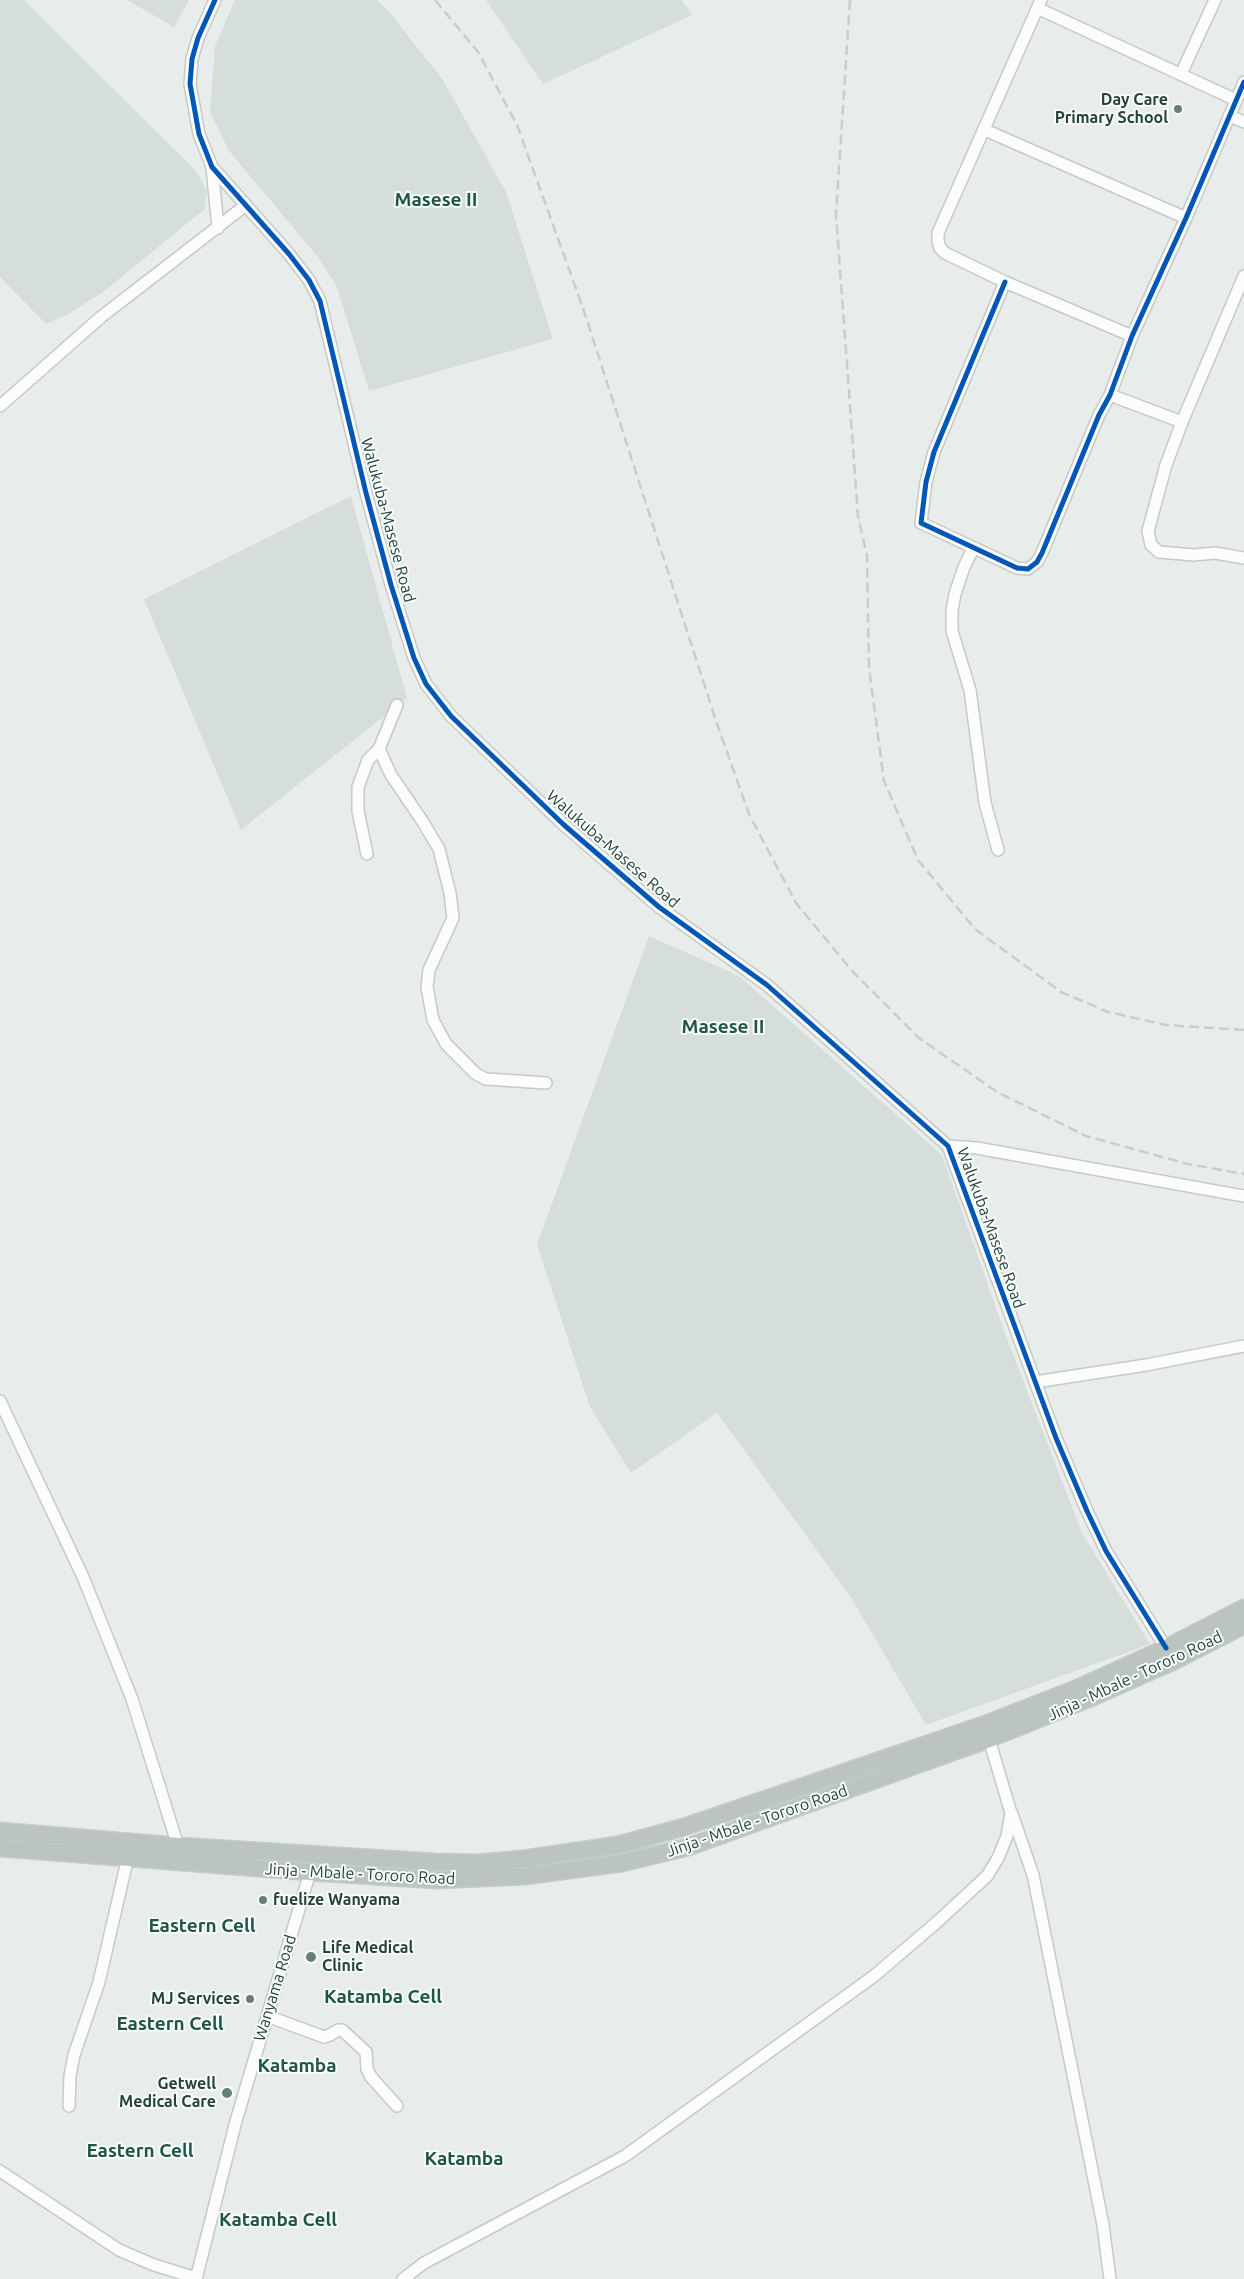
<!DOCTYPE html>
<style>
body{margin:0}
canvas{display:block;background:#e8edeb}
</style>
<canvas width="1244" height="2279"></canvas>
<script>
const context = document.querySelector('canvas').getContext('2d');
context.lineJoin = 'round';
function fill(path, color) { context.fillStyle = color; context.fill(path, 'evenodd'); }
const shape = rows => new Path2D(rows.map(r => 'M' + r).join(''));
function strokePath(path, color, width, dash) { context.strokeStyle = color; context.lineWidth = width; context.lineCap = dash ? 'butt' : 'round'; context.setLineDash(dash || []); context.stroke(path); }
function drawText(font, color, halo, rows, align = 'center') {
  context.font = font + ' Ubuntu,sans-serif'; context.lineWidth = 4; context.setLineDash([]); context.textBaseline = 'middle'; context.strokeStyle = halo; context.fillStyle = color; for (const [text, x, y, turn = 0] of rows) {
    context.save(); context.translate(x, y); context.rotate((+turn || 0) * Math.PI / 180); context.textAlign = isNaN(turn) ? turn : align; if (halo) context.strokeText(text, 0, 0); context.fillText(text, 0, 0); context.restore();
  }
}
const built = shape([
 [0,0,24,0,196,171,207,191,205,209,103,292,67,315,46,324,0,277],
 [127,0,189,0,174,27],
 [235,0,377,0,386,8,443,80,506,192,553,339,369,391,337,287,318,257,229,151,210,112,215,46],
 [486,0,682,0,692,15,543,84],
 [351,496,407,698,241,830,144,599],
 [649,936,739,976,942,1155,1006,1336,1082,1533,1150,1644,926,1725,850,1596,717,1413,631,1473,590,1407,537,1245]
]);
const minor = shape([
 [215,0,198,38,192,59,190,84,199,134,212,167,289,254,309,280,320,301,366,493,391,585,414,658,426,684,451,716,564,825,659,907,767,985,948,1146,1056,1438,1087,1511,1106,1551,1166,1648],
 [1041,0,938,233,938,241,940,248,945,253,1005,282,1132,336],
 [1037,8,1236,100],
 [1181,74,1215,0],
 [1229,116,1244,122],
 [985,130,1186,218],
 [212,167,218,228],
 [1244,276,1182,422,1166,465,1148,531,1151,545,1159,552,1194,555,1215,553,1244,558],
 [1005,282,934,452,926,482,921,523,1017,568,1028,569,1037,562,1042,553,1099,415,1110,395,1132,336,1186,218,1244,82],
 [1110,395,1182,422],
 [0,406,101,317,246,205],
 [973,549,964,567,955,594,952,610,952,631,970,690,985,803,998,850],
 [397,705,379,749,391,775,423,822,439,849,450,893,453,918,429,970,427,987,433,1020,446,1044,476,1074,486,1079,546,1083],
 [367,854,358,811,358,787,368,760,379,749],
 [948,1146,977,1148,1244,1196],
 [1035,1382,1146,1365,1244,1346],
 [0,1401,83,1577,132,1699,178,1846],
 [1012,1814,1033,1875,1103,2225,1110,2279],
 [267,2016,324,2037,330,2035,338,2030,342,2030,366,2052,367,2069,371,2077,397,2106],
 [69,2106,70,2076,74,2055,99,1982,128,1857],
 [0,2171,119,2250,154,2265,196,2278],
 [196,2279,236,2121,310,1872],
 [403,2279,424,2263,625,2156,874,1976,936,1923,987,1876,998,1858,1007,1836,1011,1813,989,1739]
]);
const highway = shape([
 [0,1831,178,1846,435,1862,478,1863,523,1859,618,1845,684,1827,983,1725,1078,1688,1166,1648,1244,1608],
 [0,1848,310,1872,437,1880,525,1876,622,1863,688,1847,989,1739,1088,1699,1174,1661,1244,1625]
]);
const rail = shape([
 [435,0,478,52,517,125,583,308,716,721,749,814,796,903,853,972,919,1038,997,1092,1086,1136,1188,1164,1244,1174],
 [850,0,836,214,858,516,867,556,869,668,884,781,918,860,975,929,1061,992,1108,1012,1166,1025,1244,1030]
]);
const cycleway = shape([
 [215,0,198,38,192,59,190,84,199,134,212,167,289,254,309,280,320,301,366,493,391,585,414,658,426,684,451,716,564,825,659,907,767,985,948,1146,1056,1438,1087,1511,1106,1551,1166,1648],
 [1005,282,934,452,926,482,921,523,1017,568,1028,569,1037,562,1042,553,1099,415,1110,395,1132,336,1186,218,1244,82]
]);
const markers = [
 [1178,109,5,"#697e78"],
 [263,1900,5,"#697e78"],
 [311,1957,6,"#697e78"],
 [250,1999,5,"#697e78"],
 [227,2093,6,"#697e78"]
];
const poiNames = [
 ["Day Care",1168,100],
 ["Primary School",1168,118],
 ["fuelize Wanyama",273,1900,"left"],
 ["Life Medical",322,1948,"left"],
 ["Clinic",322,1966,"left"],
 ["MJ Services",240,1999],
 ["Getwell",216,2084],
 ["Medical Care",216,2102]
];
const streetNames = [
 ["Walukuba-Masese Road",388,520,75],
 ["Walukuba-Masese Road",613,849,41],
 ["Walukuba-Masese Road",991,1228,70],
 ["Jinja - Mbale - Tororo Road",1135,1676,-25],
 ["Jinja - Mbale - Tororo Road",757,1821,-19],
 ["Jinja - Mbale - Tororo Road",360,1874,3],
 ["Wanyama Road",275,1988,-73]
];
const quarterNames = [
 ["Masese II",436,200],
 ["Masese II",723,1027],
 ["Eastern Cell",202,1926],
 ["Katamba Cell",383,1997],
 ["Eastern Cell",170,2024],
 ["Katamba",297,2066],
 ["Eastern Cell",140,2151],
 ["Katamba",464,2159],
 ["Katamba Cell",278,2220]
];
fill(built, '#d6dedb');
strokePath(minor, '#c5cac8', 14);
strokePath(highway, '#c3ccc9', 19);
strokePath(minor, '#fcfcfc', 11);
strokePath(highway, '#bcc4c2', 16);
strokePath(rail, '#c9cdcc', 2.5, [10, 5]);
strokePath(cycleway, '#0057b8', 5);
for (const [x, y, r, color] of markers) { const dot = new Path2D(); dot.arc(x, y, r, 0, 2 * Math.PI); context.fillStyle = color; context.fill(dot); strokePath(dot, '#f7fbf9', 2); }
drawText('bold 16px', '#24423a', '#f7fbf9', poiNames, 'right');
drawText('16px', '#24423a', '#f7fbf9', streetNames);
drawText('bold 19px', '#1f5548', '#f7fbf9', quarterNames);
</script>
